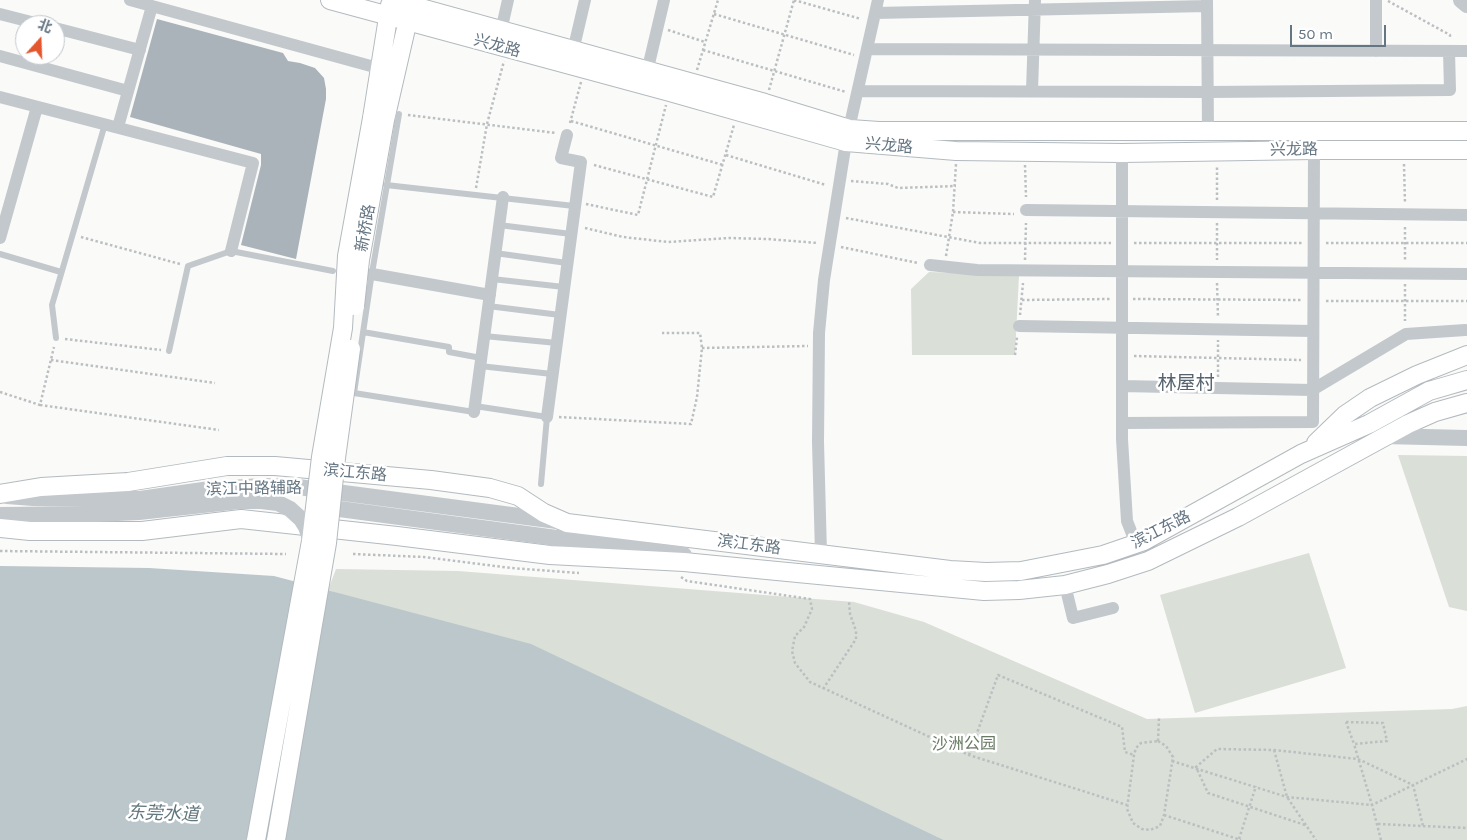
<!DOCTYPE html>
<meta charset="utf-8">
<style>
body{margin:0}
#map{position:relative;width:1467px;height:840px;overflow:hidden;background:#fafaf8;font-family:Karla,"Noto Sans SC",sans-serif}
canvas{display:block}
.north{position:absolute;left:15px;top:15px;width:50px;height:50px;box-sizing:border-box;background:#fff;border:1px solid #c1c8cd;border-radius:50%;rotate:20deg;font-size:14px;font-weight:700;line-height:20px;text-align:center;color:#657683}
.north::after{content:'';display:block;margin:auto;width:18px;height:22px;background:#e4572e;clip-path:polygon(50% 0,100% 100%,50% 72%,0 100%)}
.scale{position:absolute;left:1290px;top:25px;width:96px;height:22px;box-sizing:border-box;border:2px solid #657683;border-top:0;padding-left:6px;font-size:15px;line-height:18px;white-space:nowrap;color:#657683;-webkit-text-stroke:4px #fff;paint-order:stroke}
</style>
<div id="map">
<canvas width="1467" height="840"></canvas>
<div class="north">北</div>
<div class="scale">50 m</div>
</div>
<script>
const context = document.querySelector('canvas').getContext('2d');
context.lineJoin = 'round';
function fill(path, color) { context.fillStyle = color; context.fill(path, 'evenodd'); }
const shape = rows => new Path2D(rows.map(r => 'M' + r).join(''));
function strokePath(path, color, width, dash) { context.strokeStyle = color; context.lineWidth = width; context.lineCap = dash ? 'butt' : 'round'; context.setLineDash(dash || []); context.stroke(path); }
function drawText(font, color, halo, rows, align = 'center') {
  context.font = font + ' Karla,"Noto Sans SC",sans-serif'; context.lineWidth = 5; context.setLineDash([]); context.textBaseline = 'middle'; context.strokeStyle = halo; context.fillStyle = color; for (const [text, x, y, turn = 0] of rows) {
    context.save(); context.translate(x, y); context.rotate((+turn || 0) * Math.PI / 180); context.textAlign = isNaN(turn) ? turn : align; if (halo) context.strokeText(text, 0, 0); context.fillText(text, 0, 0); context.restore();
  }
}
const green = shape([
 [929,272,1019,275,1015,355,912,355,911,289],
 [1398,455,1467,456,1467,611,1449,607],
 [1309,553,1346,668,1195,713,1160,595],
 [336,569,458,571,854,602,924,622,1147,719,1452,709,1467,706,1467,840,944,840,664,708,328,590]
]);
const water = shape([
 [0,566,149,568,274,576,531,644,944,840,0,840]
]);
const building = shape([
 [157,19,283,53,288,61,300,63,315,68,324,78,326,89,326,99,296,259,241,245,261,165,261,154,130,117]
]);
const path = shape([
 [794,0,861,19],
 [1388,1,1450,35,1450,39],
 [714,14,854,55],
 [668,30,705,42],
 [703,50,846,92],
 [697,70,718,0],
 [769,90,794,0],
 [408,115,556,133],
 [571,121,723,165],
 [570,123,581,82],
 [726,155,826,185],
 [1404,164,1405,204],
 [594,165,713,197,734,125],
 [1025,165,1026,197],
 [851,181,888,184,898,188,956,186],
 [476,188,487,124,504,61],
 [1217,200,1217,165],
 [586,204,638,215,666,105],
 [953,212,1014,214],
 [846,218,980,243,1111,243],
 [1217,223,1217,260],
 [1405,227,1405,261],
 [585,228,623,237,668,242,729,238,767,239,818,243],
 [81,237,180,264],
 [1134,243,1303,243],
 [1326,243,1467,243],
 [841,247,918,263],
 [946,256,953,212,956,164],
 [1025,260,1026,223],
 [1217,283,1218,317],
 [1405,284,1405,321],
 [1133,299,1303,300],
 [1022,300,1110,299],
 [1326,301,1467,301],
 [1020,315,1023,283],
 [65,339,161,350],
 [702,348,808,346],
 [1015,355,1017,337],
 [1134,356,1301,360],
 [51,360,215,383],
 [1218,377,1218,340],
 [0,392,40,405,54,347],
 [40,405,219,430],
 [559,417,691,424,697,397,702,348,700,333,662,333],
 [0,551,286,554],
 [353,554,424,557,511,568,579,573],
 [681,577,687,581,810,599,812,609,804,627,795,636,792,651,795,663,810,682,969,755,1127,805],
 [823,689,856,639,856,631,850,614,849,602],
 [1346,722,1383,723,1387,741,1354,744,1346,722],
 [1158,741,1166,746,1173,757,1164,815,1160,826,1150,830,1142,829,1133,823,1127,809,1134,755,1136,748,1141,743,1158,741],
 [1158,741,1159,718],
 [1274,750,1287,797,1316,840],
 [969,755,998,675,1122,727,1125,752,1134,755],
 [1172,761,1287,797,1372,805,1354,744],
 [1164,815,1241,840],
 [1378,824,1467,828],
 [1305,825,1208,793,1196,767,1217,749,1274,750,1358,759,1413,785,1423,826],
 [1239,839,1256,786],
 [1381,840,1372,805,1467,759]
]);
const service = shape([
 [399,114,371,279,354,393,474,412],
 [386,185,574,206],
 [499,225,571,234],
 [495,253,567,263],
 [0,254,61,272],
 [492,279,564,287],
 [488,306,560,315],
 [363,332,449,347,449,352,481,358],
 [484,336,557,343],
 [56,338,52,305,105,124],
 [169,351,188,266,231,251,333,271],
 [480,366,552,374],
 [475,406,547,417,541,484]
]);
const minor = shape([
 [130,0,378,68],
 [1207,0,1208,132],
 [875,13,1207,6],
 [0,14,43,25],
 [55,28,140,50],
 [501,31,508,0],
 [867,49,1467,51],
 [573,51,585,0],
 [1376,51,1376,0],
 [0,56,128,91],
 [647,72,664,0],
 [859,91,1208,92,1450,90,1449,51],
 [1032,91,1035,0],
 [0,97,253,163,231,251],
 [118,127,152,6],
 [1122,153,1122,439,1127,521,1136,544],
 [1026,210,1467,215],
 [0,238,37,107],
 [930,265,977,270,1467,274],
 [372,274,490,295],
 [1019,326,1313,331],
 [1122,386,1312,390,1406,334,1465,330],
 [474,412,503,197],
 [547,417,581,162,561,158,567,135],
 [1122,423,1313,422,1314,150],
 [821,554,818,442,819,333,824,280,846,142,878,0],
 [1065,585,1073,618,1113,608]
]);
const tertiary = shape([
 [1461,0,1467,5],
 [1383,436,1467,438],
 [7,496,33,498,140,499,210,489,264,486,298,487,557,521],
 [317,506,684,555],
 [0,515,95,514]
]);
const secondary = shape([
 [330,0,670,92,846,142,956,151,1122,153,1314,150,1467,150],
 [392,0,765,103,850,129,879,131,1467,131],
 [372,118,390,5],
 [385,120,410,11],
 [1316,443,1345,415,1370,398,1417,375,1467,355],
 [0,494,41,487,128,482,227,466,275,466,431,480,490,488,518,496,544,513,567,523,950,570,986,572,1021,571,1103,555,1144,541,1301,454,1369,424,1429,391,1467,380],
 [0,528,30,531,142,531,241,519,397,536,550,555,684,562,984,591,1019,590,1065,585,1108,574,1148,561,1238,517,1408,424,1435,412,1467,403]
]);
const tertiaryBridge = shape([
 [95,514,139,512,239,501,261,501,278,503,290,509,301,519,306,527,311,541]
]);
const secondaryBridge = shape([
 [355,306,360,260,385,120],
 [256,840,311,541,321,457,343,328,347,256,372,118],
 [276,840,327,543,336,458,351,349]
]);
const streetNames = [
 ["兴龙路",497,46,15],
 ["兴龙路",889,146,5],
 ["兴龙路",1294,150,-1],
 ["新桥路",366,228,-80],
 ["滨江东路",355,473,5],
 ["滨江中路辅路",254,489,-1],
 ["滨江东路",1161,530,-27],
 ["滨江东路",749,545,7]
];
const parkNames = [
 ["沙洲公园",964,744]
];
const waterNames = [
 ["东莞水道",163,814,2]
];
const quarterNames = [
 ["林屋村",1186,384]
];
fill(green, '#dadfd7');
fill(water, '#bbc7cb');
fill(building, '#aab3b9');
strokePath(secondary, '#b3babf', 20);
strokePath(path, '#bbbfc2', 2.5, [2.5, 2.5]);
strokePath(service, '#c3c8cc', 6);
strokePath(minor, '#c3c8cc', 12);
strokePath(tertiary, '#c3c8cc', 16);
strokePath(secondary, '#fff', 18);
strokePath(secondaryBridge, '#b3babf', 20, []);
strokePath(tertiaryBridge, '#c3c8cc', 16);
strokePath(secondaryBridge, '#fff', 18);
drawText('16px', '#657683', '#fff', streetNames);
drawText('16px', '#687a64', '#fff', parkNames);
drawText('italic 18px', '#60757c', '#fff', waterNames);
drawText('19px', '#57646e', '#fff', quarterNames);
</script>
